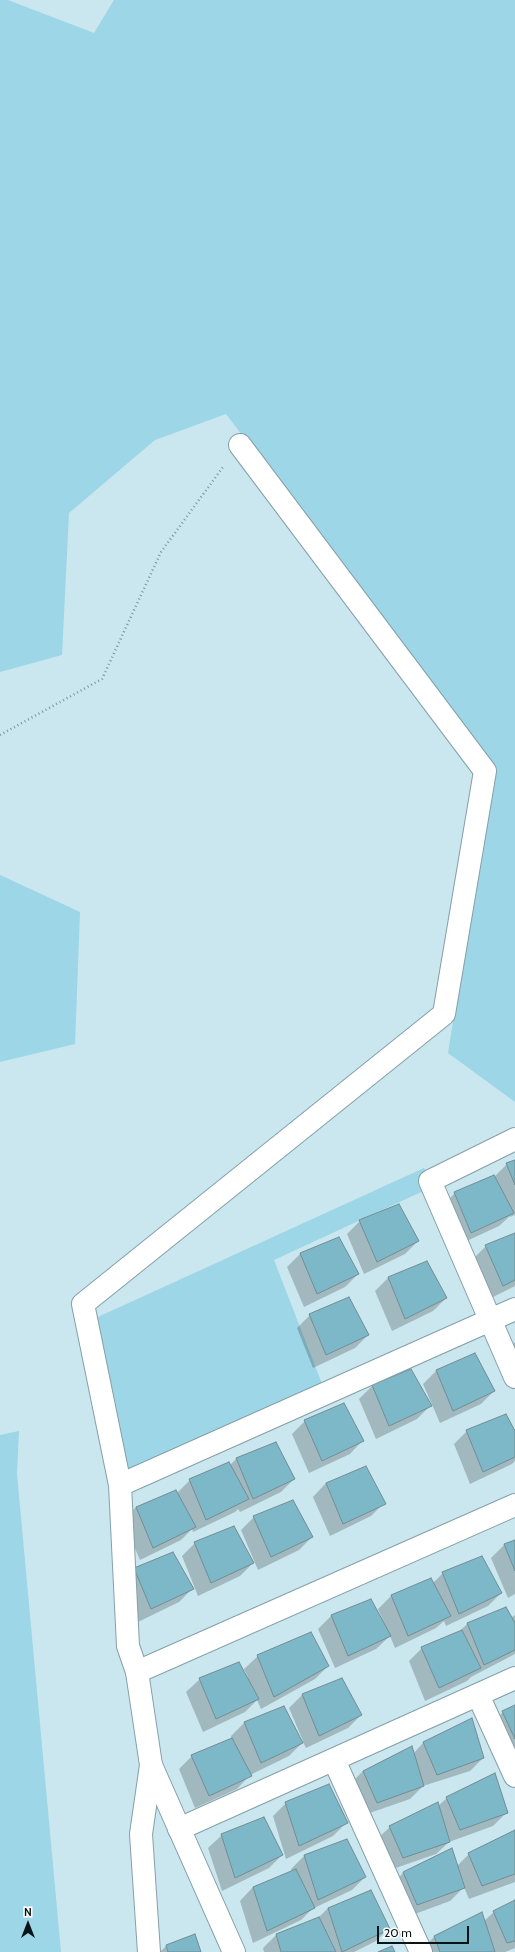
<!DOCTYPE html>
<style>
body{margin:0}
#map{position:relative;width:515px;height:1952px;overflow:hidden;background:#cae6ee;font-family:Cabin,sans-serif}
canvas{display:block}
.north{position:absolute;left:8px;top:1904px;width:40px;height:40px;-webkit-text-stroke:3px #fff;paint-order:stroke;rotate:0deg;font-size:11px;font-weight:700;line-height:16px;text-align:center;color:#0a1417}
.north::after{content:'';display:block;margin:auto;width:14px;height:18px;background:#0a1417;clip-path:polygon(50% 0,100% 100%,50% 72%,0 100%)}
.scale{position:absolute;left:377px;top:1926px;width:92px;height:18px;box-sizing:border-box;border:2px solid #0a1417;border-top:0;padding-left:5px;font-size:12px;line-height:14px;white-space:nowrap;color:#0a1417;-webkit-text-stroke:3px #fff;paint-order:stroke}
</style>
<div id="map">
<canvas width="515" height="1952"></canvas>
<div class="north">N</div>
<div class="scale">20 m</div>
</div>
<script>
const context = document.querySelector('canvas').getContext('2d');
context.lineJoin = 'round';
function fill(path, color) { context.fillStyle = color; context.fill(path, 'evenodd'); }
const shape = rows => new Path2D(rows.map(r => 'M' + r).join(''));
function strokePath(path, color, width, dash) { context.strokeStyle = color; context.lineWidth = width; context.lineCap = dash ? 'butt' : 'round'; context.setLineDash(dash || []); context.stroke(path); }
const green = shape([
 [0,0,8,0,94,33,114,0,515,0,515,1102,448,1053,494,766,226,414,155,440,69,513,62,655,0,672],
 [0,875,80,912,75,1044,0,1062],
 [424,1168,432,1187,274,1260,326,1394,120,1485,87,1322],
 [19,1431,17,1474,61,1952,0,1952,0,1435]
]);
const shadow = shape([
 [515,1161,515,1215,510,1217,510,1216,499,1226,458,1245,442,1206,455,1193,494,1177,507,1164],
 [360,1221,418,1241,405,1254,364,1274,347,1234],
 [515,1234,515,1286,489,1299,473,1259,486,1246],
 [339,1238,358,1274,345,1287,304,1307,287,1267,300,1254],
 [427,1262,446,1298,433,1311,392,1331,375,1291,388,1278],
 [310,1315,368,1335,355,1348,313,1368,297,1328],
 [515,1342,515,1365,508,1349],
 [475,1354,494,1391,481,1404,440,1423,423,1384,436,1371],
 [372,1386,430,1406,417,1419,376,1439,359,1399],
 [305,1421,363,1440,350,1454,309,1473,292,1434],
 [467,1431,515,1433,515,1461,512,1464,470,1484,454,1444],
 [275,1443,294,1479,281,1492,240,1512,238,1509,235,1512,193,1532,192,1529,181,1540,140,1560,123,1521,136,1507,177,1493,190,1480,230,1465,236,1459],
 [326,1483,384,1503,371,1516,330,1536,313,1497],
 [254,1517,312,1537,299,1550,258,1570,241,1530],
 [515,1541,515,1594,508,1598,491,1558,504,1545],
 [195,1543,253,1563,240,1576,198,1596,182,1556],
 [134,1569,192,1589,179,1602,138,1622],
 [443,1573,501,1593,488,1606,446,1626,444,1621,436,1628,395,1648,390,1636,376,1649,335,1668,318,1629,331,1616,384,1626,385,1625,378,1609,392,1595,432,1584],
 [506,1608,511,1618,515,1615,515,1654,471,1677,467,1681,425,1701,409,1661,422,1648,458,1633,467,1624],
 [258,1656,328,1666,315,1679,261,1709,257,1700,245,1712,203,1732,186,1692,200,1679,239,1663,246,1678,248,1677,244,1669],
 [341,1679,361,1715,348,1728,306,1748,303,1742,289,1756,250,1775,237,1789,195,1808,179,1769,192,1756,232,1739,231,1736,244,1723,283,1707,302,1742,303,1741,289,1708,302,1695],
 [515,1706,515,1754,490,1725,503,1712],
 [471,1720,483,1758,470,1771,423,1786,410,1799,364,1815,350,1784,363,1771,413,1754,423,1743],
 [447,1798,506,1813,493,1826,449,1842,436,1854,390,1870,376,1840,390,1827,438,1806],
 [286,1803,346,1823,333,1836,286,1859,273,1816],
 [515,1832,515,1882,469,1899,464,1887,450,1901,404,1918,390,1886,403,1873,451,1850,456,1867,469,1854],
 [222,1835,282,1855,269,1868,222,1891,208,1848],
 [347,1840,365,1877,352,1890,312,1909,301,1920,253,1943,240,1901,253,1887,292,1872,291,1869,304,1856],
 [370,1891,389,1928,376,1941,354,1952,264,1952,263,1948,276,1935,318,1918,328,1908],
 [515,1901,515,1948,505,1952,422,1952,421,1950,434,1937,482,1914,484,1921,494,1912],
 [194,1935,200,1952,160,1952,166,1946]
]);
const building = shape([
 [515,1160,515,1185,506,1163,515,1160],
 [494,1175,514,1213,471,1233,454,1192,494,1175],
 [399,1204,419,1241,377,1262,359,1220,399,1204],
 [515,1233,515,1280,503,1286,485,1245,515,1233],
 [339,1237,359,1274,317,1294,300,1253,339,1237],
 [427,1261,447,1298,405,1319,388,1277,427,1261],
 [349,1297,369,1335,326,1355,309,1314,349,1297],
 [475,1353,495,1391,453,1411,436,1370,475,1353],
 [411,1369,432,1406,389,1426,372,1385,411,1369],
 [344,1403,364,1441,322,1461,304,1420,344,1403],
 [506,1414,515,1431,515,1457,483,1472,466,1430,506,1414],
 [276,1442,295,1479,253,1499,236,1458,276,1442],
 [229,1462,249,1499,206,1520,189,1479,229,1462],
 [366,1466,386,1504,343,1524,326,1483,366,1466],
 [176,1490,196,1527,153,1548,136,1507,176,1490],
 [293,1500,313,1537,271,1557,253,1516,293,1500],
 [234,1526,254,1563,211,1583,194,1542,234,1526],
 [515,1540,515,1571,504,1544,515,1540],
 [173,1552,194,1589,151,1609,134,1568,173,1552],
 [482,1556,502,1593,459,1614,442,1572,482,1556],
 [431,1578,451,1616,408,1636,391,1595,431,1578],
 [371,1599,391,1636,348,1656,331,1615,371,1599],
 [506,1607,515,1623,515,1650,484,1665,467,1623,506,1607],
 [462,1630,481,1668,439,1688,421,1647,462,1630],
 [311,1632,329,1666,274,1697,257,1655,311,1632],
 [239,1662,259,1699,216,1719,199,1678,239,1662],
 [342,1678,362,1715,319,1736,302,1694,342,1678],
 [515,1705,515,1739,502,1711,515,1705],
 [284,1706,303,1743,261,1763,244,1722,284,1706],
 [472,1718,484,1758,437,1775,423,1742,472,1718],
 [232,1738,252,1776,209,1796,191,1755,232,1738],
 [412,1746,424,1786,377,1803,363,1771,412,1746],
 [495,1773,508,1813,460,1830,446,1797,495,1773],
 [329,1784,348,1823,299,1846,285,1802,329,1784],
 [438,1802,450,1842,403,1858,389,1826,438,1802],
 [264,1817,283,1855,235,1878,221,1834,264,1817],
 [515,1830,515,1874,482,1886,468,1853,515,1830],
 [347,1839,366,1877,318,1900,304,1855,347,1839],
 [452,1848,465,1888,417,1905,403,1872,452,1848],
 [296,1869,315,1908,267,1931,253,1887,296,1869],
 [371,1890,390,1929,342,1952,328,1908,371,1890],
 [515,1900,515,1941,507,1943,493,1911,515,1900],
 [482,1912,495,1952,440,1952,434,1936,482,1912],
 [319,1917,336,1952,281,1952,276,1934,319,1917],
 [195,1934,201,1952,168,1952,166,1945,195,1934],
 [392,1946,395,1952,378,1952,392,1946]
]);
const path = shape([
 [0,735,102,679,161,552,223,467]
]);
const street = shape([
 [515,1139,430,1181,515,1377],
 [120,1485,515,1309],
 [137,1672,128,1646,120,1485,83,1304,444,1014,485,771,240,445],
 [478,1695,515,1776],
 [334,1760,421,1952],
 [179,1829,515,1678],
 [149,1952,141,1834,151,1765]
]);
const secondary = shape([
 [234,1952,151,1765,137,1672,515,1505]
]);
fill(green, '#9dd6e6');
fill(shadow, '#0003');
fill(building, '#7db8c8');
strokePath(building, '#728c93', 1);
strokePath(street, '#85a0a7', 24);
strokePath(secondary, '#85a0a7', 24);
strokePath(path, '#7f949b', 2.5, [1, 3]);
strokePath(street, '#fff', 22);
strokePath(secondary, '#fff', 22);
</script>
